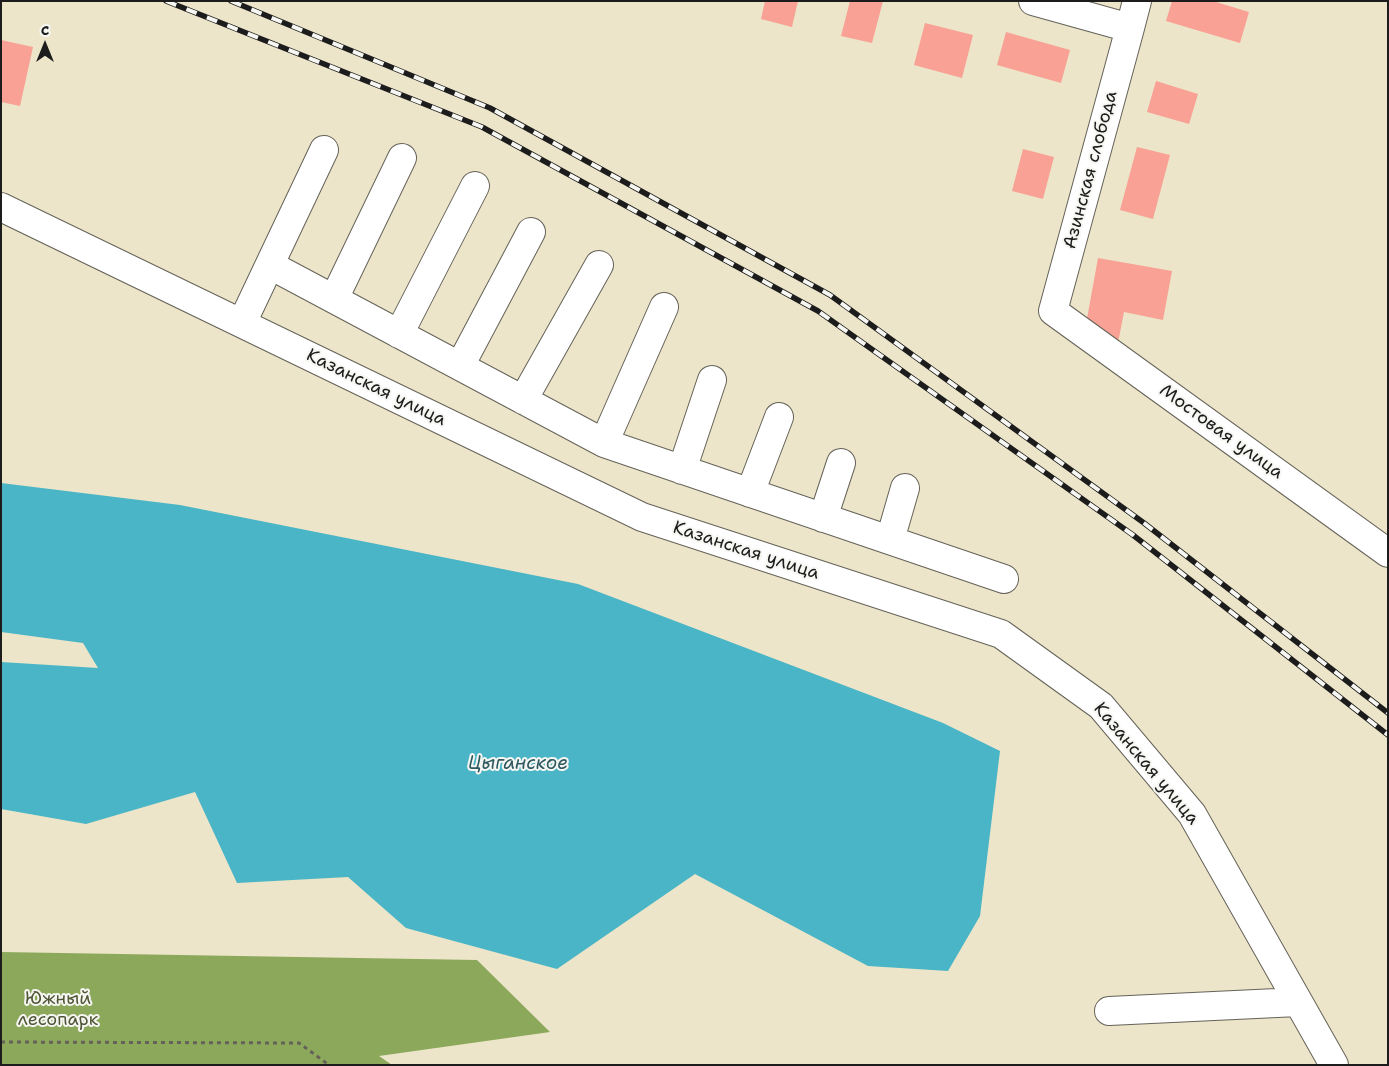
<!DOCTYPE html>
<meta charset="utf-8">
<style>
body{margin:0}
#map{position:relative;width:1389px;height:1066px;overflow:hidden;background:#ece5c9;font-family:"Shantell Sans",sans-serif}
canvas{display:block}
.frame{position:absolute;inset:0;border:2px solid #1c1c1c;pointer-events:none}
.north{position:absolute;left:20px;top:20px;width:50px;height:50px;-webkit-text-stroke:4px #f6f6f2;paint-order:stroke;rotate:0deg;font-size:14px;font-weight:700;line-height:20px;text-align:center;color:#1c1c1c}
.north::after{content:'';display:block;margin:auto;width:18px;height:22px;background:#1c1c1c;clip-path:polygon(50% 0,100% 100%,50% 72%,0 100%)}
</style>
<div id="map">
<canvas width="1389" height="1066"></canvas>
<div class="frame"></div>
<div class="north">С</div>
</div>
<script>
const context = document.querySelector('canvas').getContext('2d');
context.lineJoin = 'round';
function fill(path, color) { context.fillStyle = color; context.fill(path, 'evenodd'); }
const shape = rows => new Path2D(rows.map(r => 'M' + r).join(''));
function strokePath(path, color, width, dash) { context.strokeStyle = color; context.lineWidth = width; context.lineCap = dash ? 'butt' : 'round'; context.setLineDash(dash || []); context.stroke(path); }
function drawText(font, color, halo, rows, align = 'center') {
  context.font = font + ' "Shantell Sans",sans-serif'; context.lineWidth = 4; context.setLineDash([]); context.textBaseline = 'middle'; context.strokeStyle = halo; context.fillStyle = color; for (const [text, x, y, turn = 0] of rows) {
    context.save(); context.translate(x, y); context.rotate((+turn || 0) * Math.PI / 180); context.textAlign = isNaN(turn) ? turn : align; if (halo) context.strokeText(text, 0, 0); context.fillText(text, 0, 0); context.restore();
  }
}
const forest = shape([
 [1,952,477,960,550,1032,379,1056,392,1065,1,1065]
]);
const water = shape([
 [1,483,180,505,578,584,943,723,1000,751,980,916,948,971,868,966,695,874,557,969,406,928,348,877,237,883,195,792,86,824,1,809,1,662,98,668,83,643,1,632]
]);
const building = shape([
 [765,1,798,1,792,27,761,19],
 [850,1,883,1,872,43,841,36],
 [1172,1,1213,1,1249,12,1240,43,1166,21],
 [925,23,973,35,962,78,914,65],
 [1006,32,1070,50,1061,83,997,65],
 [1,40,33,47,20,106,1,102],
 [1156,81,1198,94,1189,124,1147,112],
 [1137,147,1170,155,1153,219,1120,210],
 [1023,149,1054,157,1043,199,1012,191],
 [1098,258,1172,271,1163,320,1124,312,1118,343,1086,324]
]);
const path = shape([
 [1,1042,299,1043,329,1065]
]);
const minor = shape([
 [1033,1,1130,28,1053,311,1388,553],
 [1130,28,1137,1],
 [1,207,642,517,1001,634,1101,706,1192,814,1334,1065],
 [270,265,604,443,1004,579],
 [334,299,402,158],
 [242,323,324,150],
 [399,334,475,186],
 [460,366,531,232],
 [523,400,599,265],
 [604,443,664,307],
 [682,470,712,380],
 [750,493,779,417],
 [823,518,841,463],
 [890,540,905,488],
 [1109,1011,1298,1002]
]);
const rail = shape([
 [166,1,482,127,818,311,1133,535,1388,735],
 [231,1,490,108,830,295,1144,523,1388,713]
]);
const streetNames = [
 ["Азинская слобода",1091,170,-75],
 ["Казанская улица",376,388,26],
 ["Мостовая улица",1221,432,36],
 ["Казанская улица",746,551,18],
 ["Казанская улица",1146,764,50]
];
const parkNames = [
 ["Южный",58,999],
 ["лесопарк",58,1020]
];
const waterNames = [
 ["Цыганское",518,764]
];
fill(forest, '#8ba85b');
fill(water, '#49b5c6');
fill(building, '#f8a194');
strokePath(minor, '#656259', 30);
strokePath(path, '#656259', 3, [4, 4]);
strokePath(minor, '#fff', 28);
strokePath(rail, '#1c1c1c', 5.5);
strokePath(rail, '#f6f6f2', 4, [11]);
drawText('18px', '#1c1c1c', '#f6f6f2', streetNames);
drawText('18px', '#4f5636', '#f6f6f2', parkNames);
drawText('italic 19px', '#2e5960', '#f6f6f2', waterNames);
</script>
